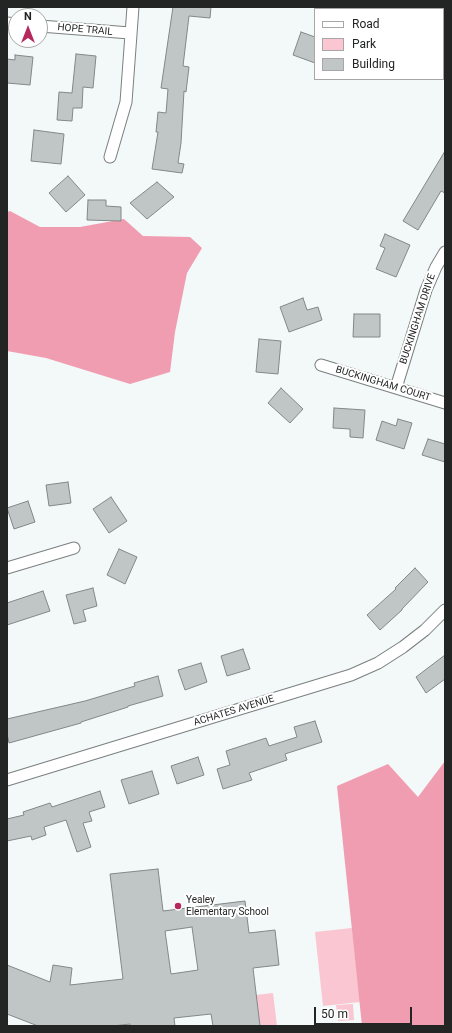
<!DOCTYPE html>
<style>
body{margin:0}
#map{position:relative;width:452px;height:1033px;overflow:hidden;background:#f3f8f8;font-family:Roboto,sans-serif}
canvas{display:block}
.frame{position:absolute;inset:0;border:8px solid #232424;pointer-events:none}
.legend{position:absolute;left:314px;top:8px;width:130px;height:72px;box-sizing:border-box;background:#fff;border:1px solid #a7a7a7;margin:0;padding:5px 7px;list-style:none;font-size:12px;color:#232424}
.legend li{display:flex;align-items:center;gap:8px;height:20px}
.legend b{width:20px;border:1px solid #a7a7a7}
.north{position:absolute;left:8px;top:8px;width:40px;height:40px;box-sizing:border-box;background:#fff;border:1px solid #a7a7a7;border-radius:50%;rotate:0deg;font-size:11px;font-weight:700;line-height:16px;text-align:center;color:#232424}
.north::after{content:'';display:block;margin:auto;width:14px;height:18px;background:#b6285d;clip-path:polygon(50% 0,100% 100%,50% 72%,0 100%)}
.scale{position:absolute;left:314px;top:1007px;width:98px;height:18px;box-sizing:border-box;border:2px solid #232424;border-top:0;padding-left:5px;font-size:12px;line-height:14px;white-space:nowrap;color:#232424;-webkit-text-stroke:3px #fff;paint-order:stroke}
</style>
<div id="map">
<canvas width="452" height="1033"></canvas>
<div class="frame"></div>
<ul class="legend">
<li><b style="height:5px;background:#fff"></b>Road</li>
<li><b style="height:11px;background:#fac6d1"></b>Park</li>
<li><b style="height:11px;background:#c0c5c5"></b>Building</li>
</ul>
<div class="north">N</div>
<div class="scale">50 m</div>
</div>
<script>
const context = document.querySelector('canvas').getContext('2d');
context.lineJoin = 'round';
function fill(path, color) { context.fillStyle = color; context.fill(path, 'evenodd'); }
const shape = rows => new Path2D(rows.map(r => 'M' + r).join(''));
function strokePath(path, color, width, dash) { context.strokeStyle = color; context.lineWidth = width; context.lineCap = dash ? 'butt' : 'round'; context.setLineDash(dash || []); context.stroke(path); }
function drawText(font, color, halo, rows, align = 'center') {
  context.font = font + ' Roboto,sans-serif'; context.lineWidth = 4; context.setLineDash([]); context.textBaseline = 'middle'; context.strokeStyle = halo; context.fillStyle = color; for (const [text, x, y, turn = 0] of rows) {
    context.save(); context.translate(x, y); context.rotate((+turn || 0) * Math.PI / 180); context.textAlign = isNaN(turn) ? turn : align; if (halo) context.strokeText(text, 0, 0); context.fillText(text, 0, 0); context.restore();
  }
}
const green = shape([
 [352,928,360,1002,323,1006,315,932],
 [273,993,277,1026,260,1026,256,995],
 [353,1004,354,1020,338,1021,336,1005]
]);
const forest = shape([
 [10,211,40,227,80,227,124,219,143,236,190,237,202,248,187,273,175,332,170,372,130,384,46,358,7,351,7,212],
 [445,761,445,1026,362,1026,337,786,388,764,418,797]
]);
const building = shape([
 [173,7,211,7,210,18,189,16,183,66,189,67,186,92,184,91,181,143,178,163,184,164,182,173,152,169,158,132,156,132,158,112,166,113,168,89,161,88,173,7],
 [301,32,315,37,315,63,293,55,301,32],
 [76,54,96,56,93,88,83,87,82,108,73,108,72,121,57,120,59,92,72,93,76,54],
 [15,55,33,57,30,85,7,83,7,59,15,60,15,55],
 [34,130,64,134,61,164,31,161,34,130],
 [445,151,445,193,441,191,418,230,403,221,445,151],
 [68,176,85,195,66,212,49,193,68,176],
 [157,182,174,197,147,219,130,203,157,182],
 [88,200,106,200,106,206,121,207,121,221,87,220,88,200],
 [385,234,410,245,396,277,376,269,385,248,380,246,385,234],
 [303,298,307,310,318,307,322,320,289,332,280,307,303,298],
 [354,314,380,314,380,337,353,337,354,314],
 [259,339,281,341,278,374,256,372,259,339],
 [281,388,303,409,290,423,268,403,281,388],
 [334,408,365,410,363,438,350,437,350,429,333,428,334,408],
 [398,419,412,423,404,449,376,440,382,421,396,426,398,419],
 [428,439,445,444,445,462,422,455,428,439],
 [68,482,71,503,49,506,46,485,68,482],
 [111,497,127,521,109,533,93,509,111,497],
 [28,501,35,522,14,529,7,508,28,501],
 [119,549,137,557,125,584,107,575,119,549],
 [415,568,428,582,402,609,402,610,380,630,367,615,396,589,395,588,415,568],
 [93,588,97,606,83,610,86,621,74,624,66,595,93,588],
 [43,591,50,611,7,625,7,603,43,591],
 [243,649,250,669,227,676,221,656,243,649],
 [445,655,445,679,426,693,416,677,445,655],
 [201,663,207,682,185,690,178,670,201,663],
 [158,676,163,696,128,706,128,707,81,722,81,723,9,743,7,734,7,719,85,701,135,686,134,683,158,676],
 [315,721,322,742,285,754,287,760,249,773,252,780,223,789,217,769,230,765,226,751,266,738,269,746,297,737,294,727,315,721],
 [198,757,204,775,177,784,171,766,198,757],
 [152,771,159,794,129,804,121,780,152,771],
 [100,791,105,807,89,812,92,821,83,823,91,847,77,852,66,820,44,827,46,835,32,840,31,836,7,841,7,819,24,815,23,812,50,803,52,807,100,791],
 [158,869,163,911,245,901,249,933,275,930,279,965,253,968,260,1026,213,1026,211,1014,174,1018,175,1026,130,1026,130,1024,113,1026,38,1026,7,1014,7,965,50,982,53,965,72,968,70,985,123,979,110,874,158,869],
 [192,927,198,970,171,974,165,931,192,927]
]);
const minor = shape([
 [405,7,412,9],
 [443,18,445,19],
 [7,23,16,24],
 [40,26,130,33],
 [110,157,126,102,133,7],
 [321,365,445,403],
 [396,388,426,290,436,267,445,252],
 [7,568,74,548],
 [7,780,351,675,378,663,403,647,425,630,445,610]
]);
const markers = [
 [178,906,4,"#b6285d"]
];
const streetNames = [
 ["HOPE TRAIL",85,30,5],
 ["BUCKINGHAM DRIVE",418,319,-72],
 ["BUCKINGHAM COURT",383,384,17],
 ["ACHATES AVENUE",234,711,-17]
];
const poiNames = [
 ["Yealey",186,900],
 ["Elementary School",186,912]
];
fill(green, '#fac6d1');
fill(forest, '#f09db1');
fill(building, '#c0c5c5');
strokePath(building, '#828787', 1);
strokePath(minor, '#7a7f7f', 13);
strokePath(minor, '#fff', 11);
for (const [x, y, r, color] of markers) { const dot = new Path2D(); dot.arc(x, y, r, 0, 2 * Math.PI); context.fillStyle = color; context.fill(dot); strokePath(dot, '#fff', 1.5); }
drawText('10px', '#232424', '#fff', streetNames);
drawText('10px', '#232424', '#fff', poiNames, 'left');
</script>
